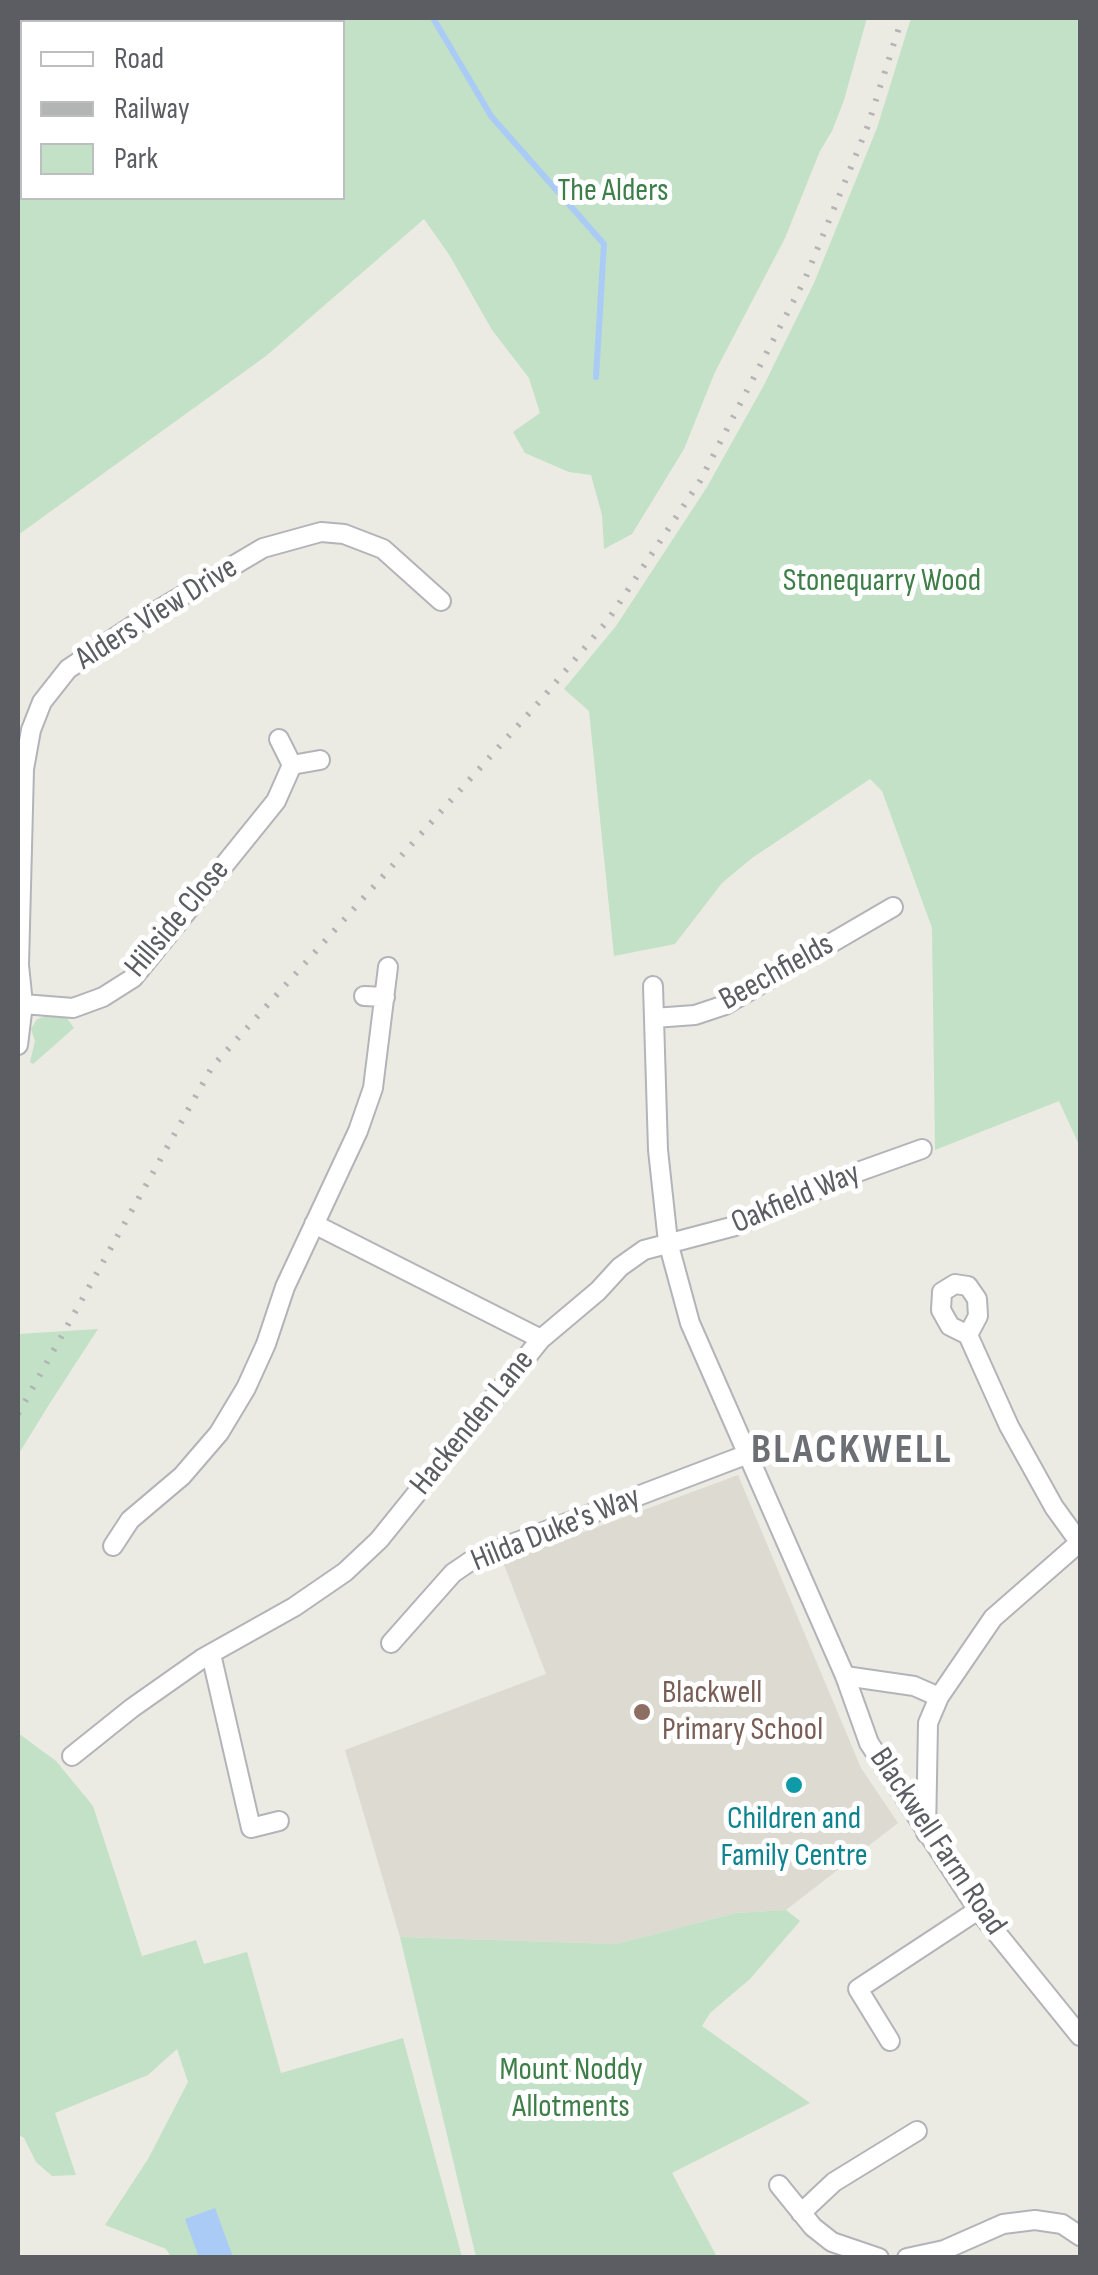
<!DOCTYPE html>
<style>
body{margin:0}
#map{position:relative;width:1098px;height:2275px;overflow:hidden;background:#ecebe3;font-family:"Sofia Sans Condensed",sans-serif}
canvas{display:block}
.frame{position:absolute;inset:0;border:20px solid #5b5d62;pointer-events:none}
.legend{position:absolute;left:20px;top:20px;width:325px;height:180px;box-sizing:border-box;background:#fff;border:2px solid #bdbec0;margin:0;padding:12px 18px;list-style:none;font-size:30px;color:#5b5d62}
.legend li{display:flex;align-items:center;gap:20px;height:50px}
.legend b{width:50px;border:2px solid #bdbec0}
</style>
<div id="map">
<canvas width="1098" height="2275"></canvas>
<div class="frame"></div>
<ul class="legend">
<li><b style="height:12px;background:#fff"></b>Road</li>
<li><b style="height:12px;background:#b3b4b4"></b>Railway</li>
<li><b style="height:28px;background:#c2e1c6"></b>Park</li>
</ul>
</div>
<script>
const context = document.querySelector('canvas').getContext('2d');
context.lineJoin = 'round';
function fill(path, color) { context.fillStyle = color; context.fill(path, 'evenodd'); }
const shape = rows => new Path2D(rows.map(r => 'M' + r).join(''));
function strokePath(path, color, width, dash) { context.strokeStyle = color; context.lineWidth = width; context.lineCap = dash ? 'butt' : 'round'; context.setLineDash(dash || []); context.stroke(path); }
function drawText(font, color, halo, rows, align = 'center') {
  context.font = font + ' "Sofia Sans Condensed",sans-serif'; context.lineWidth = 10; context.setLineDash([]); context.textBaseline = 'middle'; context.strokeStyle = halo; context.fillStyle = color; for (const [text, x, y, turn = 0] of rows) {
    context.save(); context.translate(x, y); context.rotate((+turn || 0) * Math.PI / 180); context.textAlign = isNaN(turn) ? turn : align; if (halo) context.strokeText(text, 0, 0); context.fillText(text, 0, 0); context.restore();
  }
}
const education = shape([
 [738,1475,861,1768,898,1823,786,1910,736,1913,616,1944,400,1937,345,1750,546,1674,503,1562]
]);
const green = shape([
 [18,18,867,18,844,100,832,131,820,151,785,238,715,372,684,449,632,534,604,549,602,515,591,475,569,472,525,453,513,432,540,413,529,378,492,330,450,256,424,219,266,356,18,535],
 [22,22,342,22,342,198,22,198],
 [911,18,1080,18,1080,1147,1059,1101,935,1150,932,928,882,791,870,779,752,858,722,883,675,944,614,956,589,711,564,689,616,626,707,487,764,385,814,283,877,128],
 [62,1011,74,1028,33,1064,30,1062,35,1041,31,1029,37,1019],
 [98,1329,50,1403,18,1455,18,1334],
 [18,1733,56,1761,93,1806,142,1956,196,1940,204,1964,247,1952,281,2073,403,2038,462,2257,171,2257,166,2249,105,2225,148,2159,188,2082,177,2049,148,2075,55,2113,76,2175,52,2176,36,2162,24,2138,18,2134],
 [786,1910,800,1921,750,1979,710,2013,702,2026,810,2103,672,2173,717,2257,476,2257,400,1937,616,1944,736,1913]
]);
const water = shape([
 [215,2208,233,2257,199,2257,185,2219]
]);
const stream = shape([
 [433,18,491,116,604,244,596,377]
]);
const minor = shape([
 [279,739,292,765,320,760],
 [653,986,658,1150,668,1242,690,1323,845,1676,869,1743,978,1910,1080,2036],
 [364,996,385,997],
 [23,1004,73,1008,103,997,133,978,276,801,292,765],
 [654,1018,695,1015,725,1005,893,907],
 [18,1045,23,1004,19,965,24,769,31,730,42,702,68,669,143,619,263,548,321,532,344,534,383,549,441,601],
 [314,1224,541,1339],
 [968,1335,978,1316,977,1299,968,1286,955,1284,942,1292,941,1310,950,1326,968,1335,1009,1426,1054,1507,1080,1543],
 [113,1546,130,1520,182,1476,219,1433,246,1388,266,1344,285,1287,358,1131,373,1088,388,967],
 [391,1643,453,1573,475,1558,748,1454],
 [211,1654,251,1828,279,1821],
 [845,1676,914,1686,939,1697],
 [72,1756,132,1708,203,1658,294,1607,345,1572,379,1540,541,1339,598,1291,620,1267,644,1250,735,1226,855,1173,922,1149],
 [926,1833,928,1723,939,1697,993,1618,1080,1542],
 [890,2041,858,1989,978,1910],
 [779,2185,813,2227,832,2242,879,2258],
 [801,2213,834,2182,917,2131],
 [907,2258,944,2250,1003,2224,1035,2220,1062,2224,1080,2236]
]);
const rail = shape([
 [18,1414,212,1067,540,701,608,620,700,481,805,279,867,128,902,18]
]);
const markers = [
 [642,1712,10,"#8d6e63"],
 [794,1785,10,"#0f9aa8"]
];
const parkNames = [
 ["The Alders",613,192],
 ["Stonequarry Wood",882,582],
 ["Mount Noddy",571,2071],
 ["Allotments",571,2108]
];
const streetNames = [
 ["Alders View Drive",157,614,-32],
 ["Hillside Close",178,919,-50],
 ["Beechfields",777,973,-29],
 ["Oakfield Way",796,1199,-23],
 ["Hackenden Lane",473,1423,-51],
 ["Hilda Duke's Way",556,1530,-22],
 ["Blackwell Farm Road",937,1842,56]
];
const educationNames = [
 ["Blackwell",662,1694],
 ["Primary School",662,1731]
];
const cultureNames = [
 ["Children and",794,1820],
 ["Family Centre",794,1857]
];
const districtNames = [
 ["BLACKWELL",852,1451]
];
fill(education, '#dcdad1');
fill(green, '#c2e1c6');
fill(water, '#aacbf5');
strokePath(stream, '#aacbf5', 6);
strokePath(minor, '#b3b4b9', 22);
strokePath(minor, '#fff', 18);
strokePath(rail, '#b3b4b4', 6, [2.5, 12]);
for (const [x, y, r, color] of markers) { const dot = new Path2D(); dot.arc(x, y, r, 0, 2 * Math.PI); context.fillStyle = color; context.fill(dot); strokePath(dot, '#fff', 4); }
drawText('32px', '#3e7e49', '#fff', parkNames);
drawText('32px', '#5b5d62', '#fff', streetNames);
drawText('32px', '#785e54', '#fff', educationNames, 'left');
drawText('32px', '#0d838f', '#fff', cultureNames);
context.letterSpacing = '2.5px';
drawText('bold 42px', '#6c6f74', '#fff', districtNames);
context.letterSpacing = '0px';
</script>
